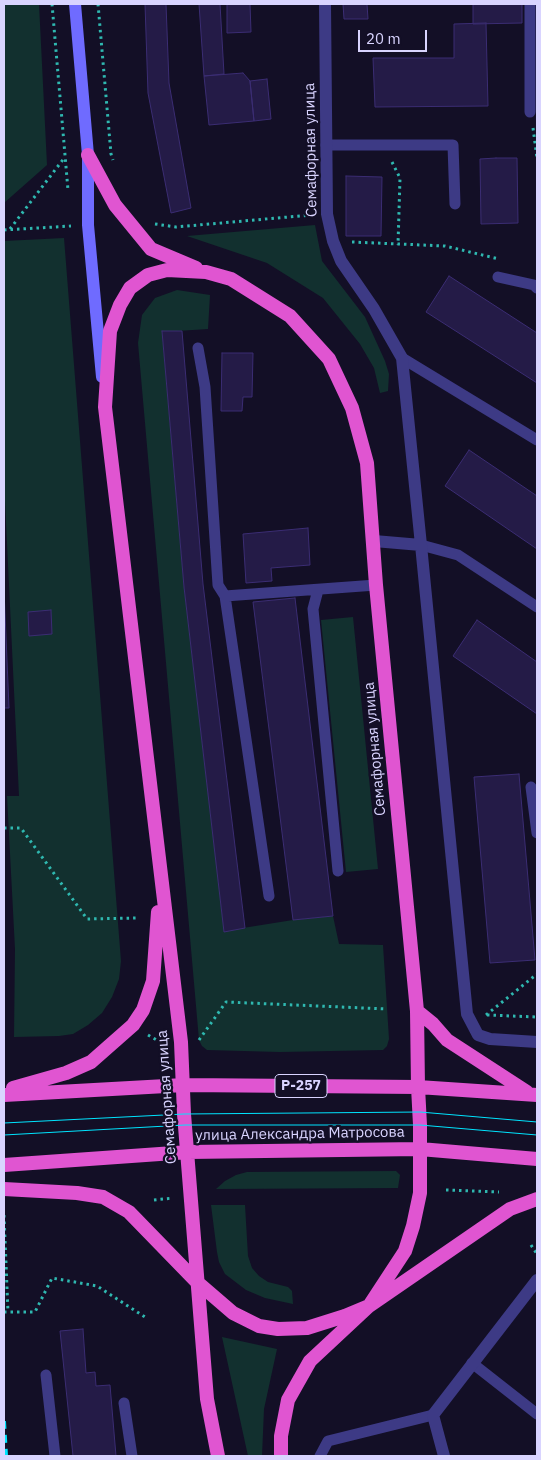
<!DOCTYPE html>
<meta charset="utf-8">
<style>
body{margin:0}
#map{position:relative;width:541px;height:1460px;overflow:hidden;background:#130f26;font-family:"IBM Plex Sans",sans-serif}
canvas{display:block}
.frame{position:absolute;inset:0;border:5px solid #d9d4ff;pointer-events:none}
.scale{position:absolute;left:358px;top:30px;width:69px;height:22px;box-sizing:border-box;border:2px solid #d9d4ff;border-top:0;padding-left:6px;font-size:15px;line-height:18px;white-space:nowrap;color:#d9d4ff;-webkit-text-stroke:4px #130f26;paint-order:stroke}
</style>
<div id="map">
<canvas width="541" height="1460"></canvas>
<div class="frame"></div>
<div class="scale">20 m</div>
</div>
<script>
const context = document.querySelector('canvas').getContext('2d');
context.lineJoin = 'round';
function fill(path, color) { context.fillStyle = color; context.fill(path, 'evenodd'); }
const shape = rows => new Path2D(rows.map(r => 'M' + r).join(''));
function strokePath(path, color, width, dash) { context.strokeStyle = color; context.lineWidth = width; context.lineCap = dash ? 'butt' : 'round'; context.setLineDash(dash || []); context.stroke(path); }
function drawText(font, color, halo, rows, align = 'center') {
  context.font = font + ' "IBM Plex Sans",sans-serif'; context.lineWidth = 4.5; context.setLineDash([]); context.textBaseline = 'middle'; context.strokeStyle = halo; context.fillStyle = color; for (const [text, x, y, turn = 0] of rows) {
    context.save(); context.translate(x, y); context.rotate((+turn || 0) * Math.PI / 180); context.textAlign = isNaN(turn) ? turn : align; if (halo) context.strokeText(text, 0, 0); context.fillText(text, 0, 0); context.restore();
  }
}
const green = shape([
 [4,4,39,4,47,165,4,203],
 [315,225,322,261,365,317,385,361,389,374,388,391,380,393,374,368,360,344,323,298,267,263,187,236],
 [64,238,121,961,119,979,112,997,102,1013,88,1025,73,1034,59,1036,14,1037,15,949,7,796,19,796,4,480,4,241],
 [177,290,210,295,208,329,162,332,184,587,224,931,293,920,333,916,339,944,383,945,389,1039,387,1046,383,1050,280,1052,207,1050,202,1046,199,1040,138,343,142,315,155,298],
 [353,617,378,869,346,872,321,620],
 [396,1171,400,1175,398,1188,216,1189,225,1181,236,1175,247,1172],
 [211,1205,245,1205,248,1256,252,1268,259,1276,268,1282,288,1287,292,1291,293,1304,265,1298,246,1290,225,1274,219,1262,217,1252],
 [222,1337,277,1349,264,1409,262,1456,248,1456]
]);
const building = shape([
 [145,4,166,4,169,83,191,208,171,213,148,93,145,4],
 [199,4,220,4,224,74,204,76,199,4],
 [227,4,250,4,251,32,227,33,227,4],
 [343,4,367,4,368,19,344,19,343,4],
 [473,4,522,4,522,23,473,24,473,4],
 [486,23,488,106,375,107,373,58,454,58,454,24,486,23],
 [243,73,250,81,254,121,209,125,204,76,243,73],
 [267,79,271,119,254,121,250,81,267,79],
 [496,158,517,158,518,223,481,224,480,159,496,158],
 [346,176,382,177,381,236,346,236,346,176],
 [449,276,537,333,537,383,426,312,449,276],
 [162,331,182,331,203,584,245,928,224,932,184,587,162,331],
 [222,353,253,353,252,397,243,397,242,411,221,411,222,353],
 [469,450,537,496,537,549,445,486,469,450],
 [308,528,310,565,271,568,272,581,246,583,243,534,308,528],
 [4,589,9,708,4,708,4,589],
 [295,598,333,916,293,920,253,602,295,598],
 [51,610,52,634,29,636,28,612,51,610],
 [477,620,537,662,537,714,453,656,477,620],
 [519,774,535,960,490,963,474,777,519,774],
 [83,1329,86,1373,95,1372,96,1386,110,1385,116,1456,73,1456,60,1331,83,1329]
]);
const path = shape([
 [52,4,68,190],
 [98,4,111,154,113,160],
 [533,128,537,158],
 [392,162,400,178,398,245],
 [155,224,176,227,311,215],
 [10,229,65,157],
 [4,230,71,226],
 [352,242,445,246,499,259],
 [4,828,21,828,87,919,136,918],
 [486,1015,537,974],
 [487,1015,537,1017],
 [148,1035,160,1042],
 [199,1040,226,1002,387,1009],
 [446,1190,499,1192],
 [154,1200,173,1198],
 [4,1215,8,1312],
 [531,1245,537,1254],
 [4,1312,35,1312,52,1278,97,1286,148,1319]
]);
const service = shape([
 [530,4,530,112],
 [326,145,453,145,455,204],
 [498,277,534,285,537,288],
 [198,348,205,387,218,585,225,596],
 [402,358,537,440],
 [421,545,458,555,537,607],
 [318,590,313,609,338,871],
 [531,787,537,833],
 [269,896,225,596,376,585],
 [472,1363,537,1414],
 [46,1375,55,1456],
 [124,1403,132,1456],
 [320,1456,328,1441,433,1415]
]);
const minor = shape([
 [325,4,327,214,333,241,341,261,374,309,402,358,421,545],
 [374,541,421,545,467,1014,478,1035,490,1039,537,1042],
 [444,1456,433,1415,537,1280]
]);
const secondary = shape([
 [75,4,88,155,88,225,102,377]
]);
const trunk = shape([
 [88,155,115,205,151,249,196,268],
 [417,1011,433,1024,447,1040,527,1092],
 [13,1088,66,1073,91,1062,133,1025,143,1010,153,981,158,912],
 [4,1095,184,1085,418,1087,537,1095],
 [4,1165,188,1152,420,1149,537,1159],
 [4,1189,77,1193,103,1197,129,1212,197,1282,233,1313,259,1326,278,1329,307,1328,345,1316,369,1306,510,1209,537,1199],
 [218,1456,207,1399,184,1114,181,1042,105,407,110,331,120,305,130,288,148,275,167,270,206,272,231,279,290,316,329,359,352,408,367,463,376,585,417,1011,418,1087,420,1125,420,1193,413,1226,405,1251,369,1306,310,1361,288,1400,281,1436,281,1456]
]);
const tram = shape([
 [4,1123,184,1114,420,1112,537,1122],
 [4,1135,185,1125,420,1125,537,1135]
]);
const rail = shape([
 [4,1421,6,1456]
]);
const shields = [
 [301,1086,52]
];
const shieldNames = [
 ["Р-257",301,1086]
];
const streetNames = [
 ["Семафорная улица",311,150,-91],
 ["Семафорная улица",375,749,-95],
 ["Семафорная улица",167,1097,-94],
 ["улица Александра Матросова",300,1134,-1]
];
fill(green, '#12302f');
fill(building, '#241b47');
strokePath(building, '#3b2d73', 1);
strokePath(path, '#2fb8b0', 3, [2.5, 4]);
strokePath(service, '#3d3a85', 11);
strokePath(minor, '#3d3a85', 12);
strokePath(secondary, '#6f6bff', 12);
strokePath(trunk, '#e055d1', 14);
strokePath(tram, '#00e5ff', 1);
strokePath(rail, '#00e5ff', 4, [8, 6]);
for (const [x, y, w] of shields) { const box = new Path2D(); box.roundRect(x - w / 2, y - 11.5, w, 23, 4); context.fillStyle = '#130f26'; context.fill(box); strokePath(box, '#d9d4ff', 1); }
drawText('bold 14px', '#d9d4ff', null, shieldNames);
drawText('15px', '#d9d4ff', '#130f26', streetNames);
</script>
